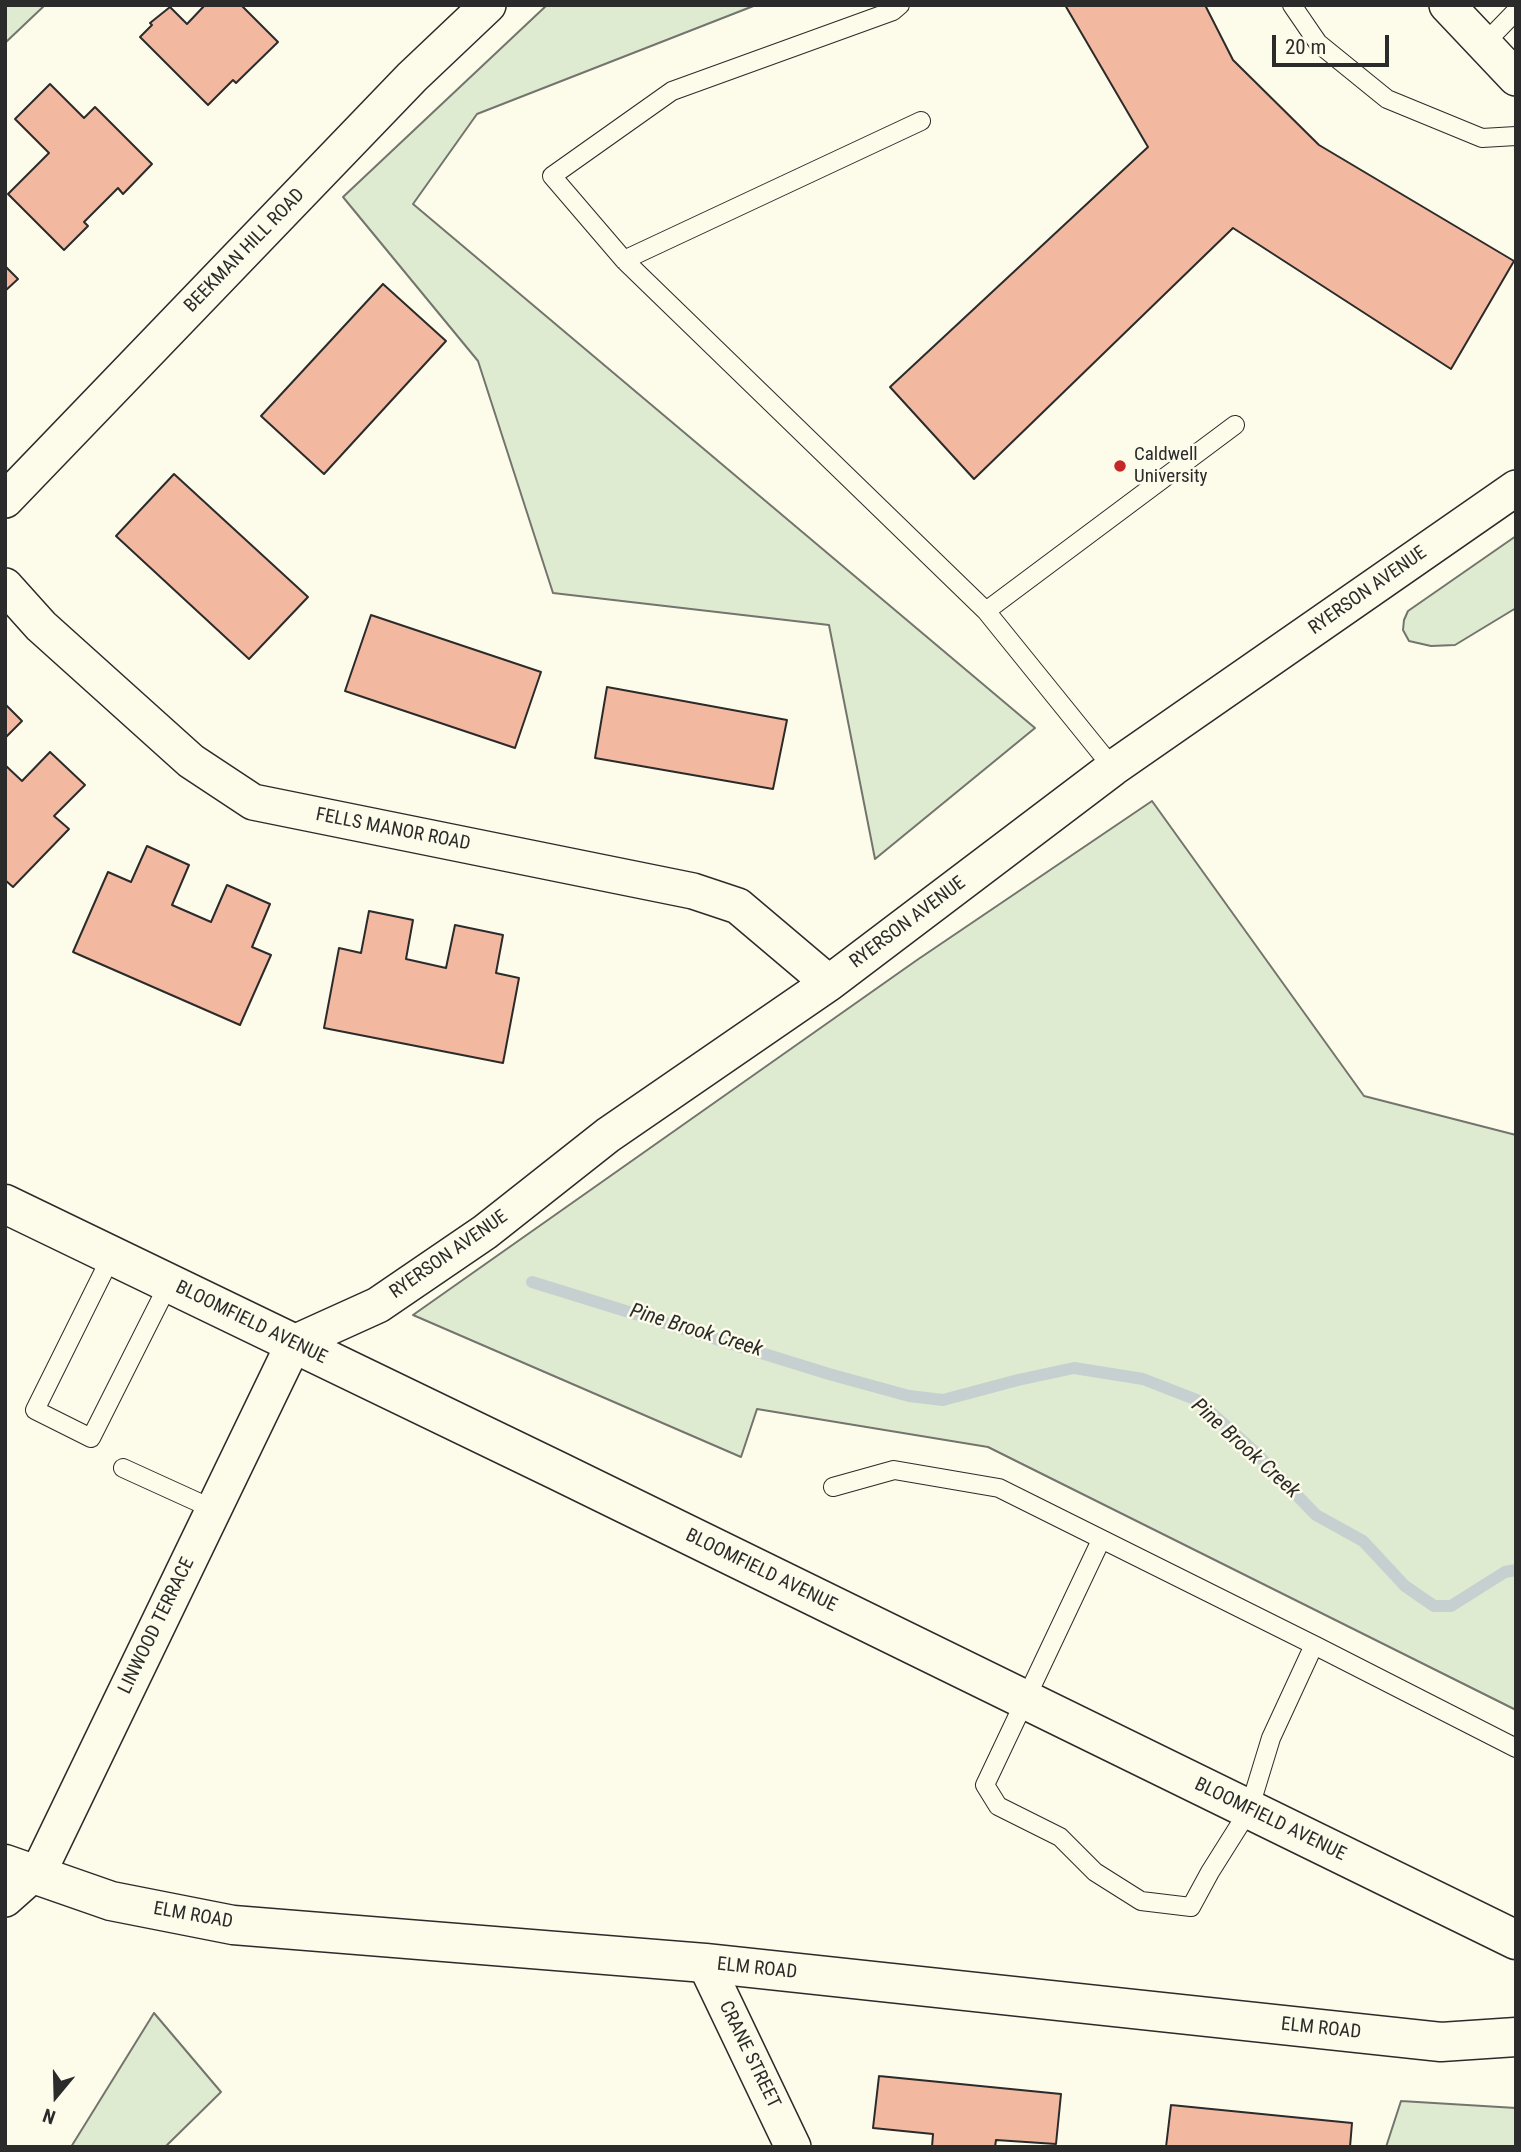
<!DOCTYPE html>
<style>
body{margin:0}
#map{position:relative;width:1521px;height:2152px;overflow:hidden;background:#fdfbea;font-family:"Roboto Condensed",sans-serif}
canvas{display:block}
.frame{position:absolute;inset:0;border:7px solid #2b2b2b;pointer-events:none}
.north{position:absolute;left:21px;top:2061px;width:70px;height:70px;-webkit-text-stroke:5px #fdfbea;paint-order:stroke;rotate:199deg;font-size:19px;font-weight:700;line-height:28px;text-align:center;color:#2b2b2b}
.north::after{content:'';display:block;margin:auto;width:24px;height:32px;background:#2b2b2b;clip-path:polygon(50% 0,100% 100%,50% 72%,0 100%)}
.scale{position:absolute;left:1272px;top:35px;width:117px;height:32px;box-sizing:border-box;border:4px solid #2b2b2b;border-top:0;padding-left:9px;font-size:21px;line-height:24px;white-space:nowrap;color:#2b2b2b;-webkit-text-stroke:5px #fdfbea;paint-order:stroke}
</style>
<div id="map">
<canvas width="1521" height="2152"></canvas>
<div class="frame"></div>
<div class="north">N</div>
<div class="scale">20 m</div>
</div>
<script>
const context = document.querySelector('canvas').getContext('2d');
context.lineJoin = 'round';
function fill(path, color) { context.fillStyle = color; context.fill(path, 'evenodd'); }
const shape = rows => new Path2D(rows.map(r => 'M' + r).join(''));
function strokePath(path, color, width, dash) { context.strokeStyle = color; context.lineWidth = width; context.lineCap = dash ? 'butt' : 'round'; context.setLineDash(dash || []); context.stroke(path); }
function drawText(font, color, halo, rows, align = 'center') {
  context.font = font + ' "Roboto Condensed",sans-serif'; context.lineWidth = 5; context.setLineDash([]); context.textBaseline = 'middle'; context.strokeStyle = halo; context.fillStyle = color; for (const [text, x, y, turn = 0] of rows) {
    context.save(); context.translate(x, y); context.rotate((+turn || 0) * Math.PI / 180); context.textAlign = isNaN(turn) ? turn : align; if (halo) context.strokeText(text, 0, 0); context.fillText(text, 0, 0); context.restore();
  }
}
const green = shape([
 [5,5,45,5,5,43,5,5],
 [547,5,756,5,477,114,413,204,1035,728,875,859,829,625,553,593,478,361,343,197,547,5],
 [1516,536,1516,608,1455,645,1431,646,1409,641,1403,630,1404,620,1408,611,1516,536],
 [1152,801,1364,1096,1516,1135,1516,1710,988,1447,757,1409,741,1457,413,1315,917,960,1152,801],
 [154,2013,221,2092,165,2147,71,2147,154,2013],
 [1401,2101,1516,2108,1516,2147,1386,2147,1401,2101]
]);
const stream = shape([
 [532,1282,829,1374,909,1396,943,1400,1018,1380,1074,1368,1143,1379,1197,1400,1255,1452,1316,1515,1363,1541,1405,1586,1434,1606,1451,1606,1505,1572,1516,1570]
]);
const building = shape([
 [205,5,241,5,278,42,236,83,233,80,208,105,140,37,152,25,150,23,170,7,187,24,205,5],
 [1065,5,1205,5,1233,60,1319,145,1514,261,1451,369,1233,228,974,479,890,387,1148,147,1065,5],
 [50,84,84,118,95,107,152,164,123,194,118,188,84,222,88,226,64,250,8,194,49,153,15,119,50,84],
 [5,266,18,279,5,291,5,266],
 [383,284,446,341,324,474,261,416,383,284],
 [174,474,308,597,249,659,116,536,174,474],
 [371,615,541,672,515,748,345,691,371,615],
 [607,687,787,720,773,789,595,758,607,687],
 [5,704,22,721,5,738,5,704],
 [50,752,85,785,54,816,69,829,13,887,5,880,5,765,22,781,50,752],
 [147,846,189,865,172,905,211,922,227,885,270,904,252,947,271,955,240,1025,73,952,108,872,131,882,147,846],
 [369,911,413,920,406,959,446,968,455,925,503,935,496,973,519,978,503,1063,324,1028,339,948,361,953,369,911],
 [879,2076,1061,2094,1056,2144,996,2140,995,2147,932,2147,933,2134,873,2128,879,2076],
 [1171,2105,1352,2123,1350,2147,1166,2147,1171,2105]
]);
const service = shape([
 [900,5,893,11,672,91,552,176,624,260,986,611,1113,768],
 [1292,5,1318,43,1387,99,1482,138,1516,136],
 [1484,44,1516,11],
 [624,260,921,121],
 [986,611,1235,425],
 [112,1255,35,1410,91,1438,169,1283],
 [123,1468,213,1509],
 [833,1487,894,1470,999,1488,1314,1645,1271,1738,1249,1810,1210,1872,1191,1907,1141,1901,1095,1872,1060,1837,998,1806,985,1785,1101,1540],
 [1314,1645,1516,1748]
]);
const minor = shape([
 [1447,5,1516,78],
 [5,500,412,77,488,5],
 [5,586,41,626,191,761,253,802,693,891,738,906,829,983],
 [5,1899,41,1867,294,1343,378,1305,485,1232,608,1135,829,983,1113,768,1516,488],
 [705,1963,793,2147]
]);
const tertiary = shape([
 [5,1864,111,1901,233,1925,705,1963,1441,2042,1516,2037]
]);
const primary = shape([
 [5,1204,556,1470,1516,1940]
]);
const markers = [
 [1120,466,7,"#c62828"]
];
const streetNames = [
 ["BEEKMAN HILL ROAD",245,251,-46],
 ["RYERSON AVENUE",1368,591,-35],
 ["FELLS MANOR ROAD",393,830,11],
 ["RYERSON AVENUE",908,923,-37],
 ["RYERSON AVENUE",449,1255,-35],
 ["BLOOMFIELD AVENUE",251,1323,26],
 ["BLOOMFIELD AVENUE",761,1571,26],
 ["LINWOOD TERRACE",157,1626,-64],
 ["BLOOMFIELD AVENUE",1270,1820,26],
 ["ELM ROAD",193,1916,10],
 ["ELM ROAD",757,1969,6],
 ["ELM ROAD",1321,2029,6],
 ["CRANE STREET",749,2055,64]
];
const poiNames = [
 ["Caldwell",1134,455],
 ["University",1134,477]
];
const waterNames = [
 ["Pine Brook Creek",696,1331,17],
 ["Pine Brook Creek",1245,1449,42]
];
fill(green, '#deebd1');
strokePath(green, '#74746e', 2);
strokePath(stream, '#c7d0d0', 12);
fill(building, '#f2b8a0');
strokePath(building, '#2b2b2b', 2);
strokePath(service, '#2b2b2b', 20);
strokePath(minor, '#2b2b2b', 38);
strokePath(tertiary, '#2b2b2b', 41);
strokePath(primary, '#2b2b2b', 41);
strokePath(service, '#fdfbea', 18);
strokePath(minor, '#fdfbea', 35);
strokePath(tertiary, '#fdfbea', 38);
strokePath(primary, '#fdfbea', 38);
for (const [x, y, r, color] of markers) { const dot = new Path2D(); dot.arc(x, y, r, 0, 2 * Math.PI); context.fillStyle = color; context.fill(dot); strokePath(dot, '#fdfbea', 2.5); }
drawText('19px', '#2b2b2b', '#fdfbea', streetNames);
drawText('19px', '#2b2b2b', '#fdfbea', poiNames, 'left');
drawText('italic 21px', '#2b2b2b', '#fdfbea', waterNames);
</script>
